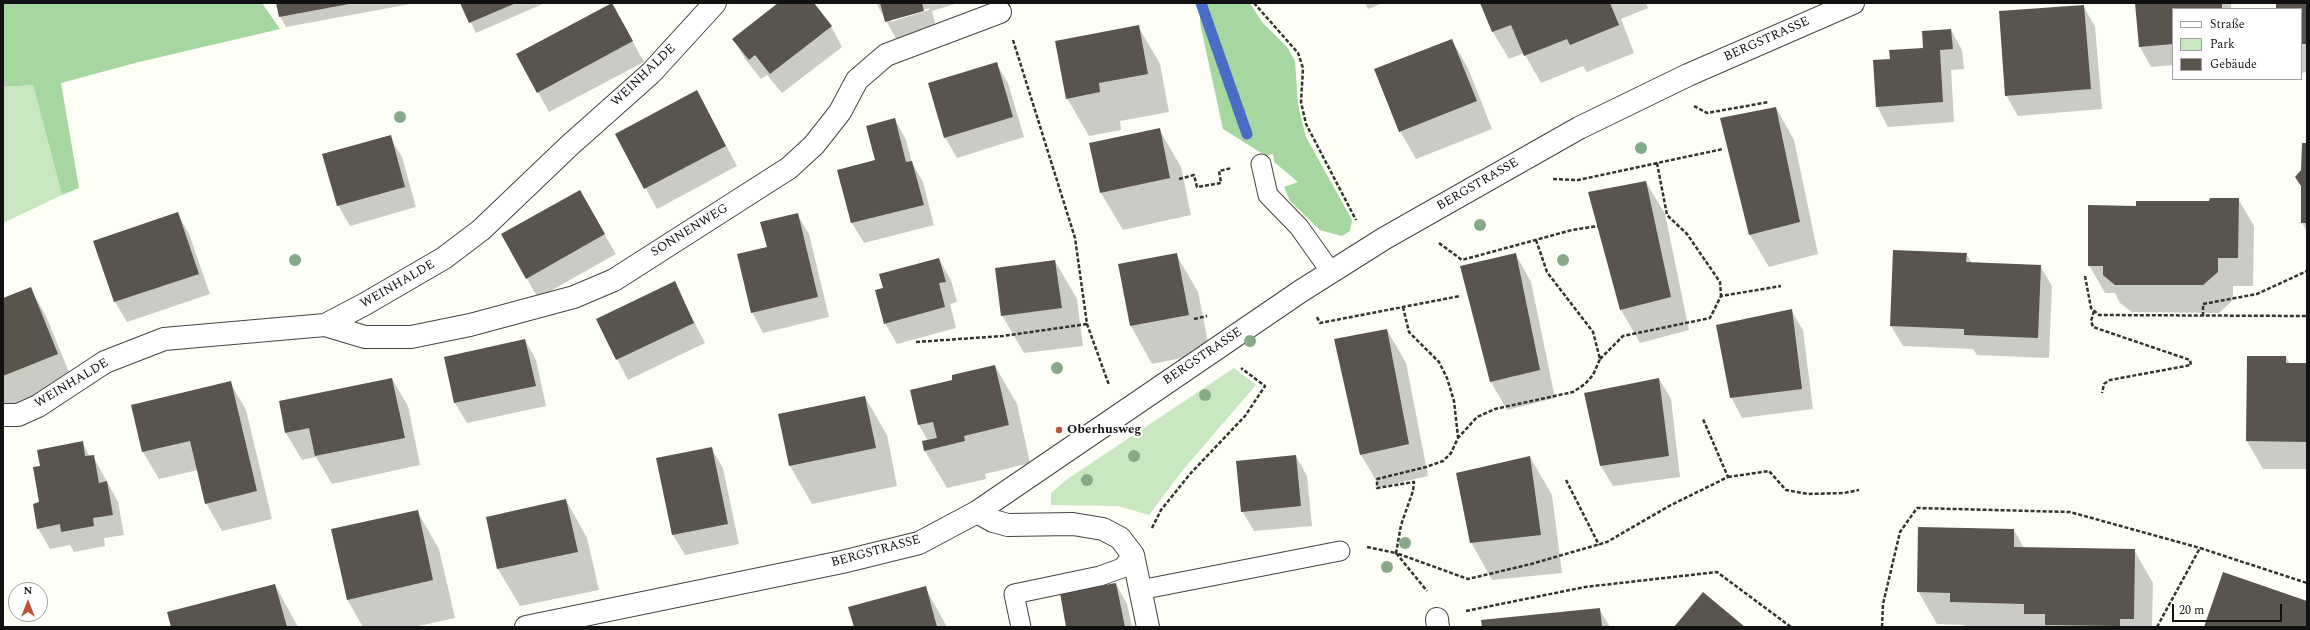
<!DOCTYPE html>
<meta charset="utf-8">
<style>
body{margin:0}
#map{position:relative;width:2310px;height:630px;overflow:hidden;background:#fdfef5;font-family:Spectral,serif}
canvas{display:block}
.frame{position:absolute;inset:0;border:4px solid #111;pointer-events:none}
.legend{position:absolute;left:2172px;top:8px;width:130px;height:72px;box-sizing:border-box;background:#fff;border:1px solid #a0a0a0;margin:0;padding:5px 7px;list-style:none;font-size:12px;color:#111}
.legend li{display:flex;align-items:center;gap:8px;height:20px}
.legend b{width:20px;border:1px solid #a0a0a0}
.north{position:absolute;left:8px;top:582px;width:40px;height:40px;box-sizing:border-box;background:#fff;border:1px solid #a0a0a0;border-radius:50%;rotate:0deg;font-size:11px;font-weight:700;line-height:16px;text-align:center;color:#111}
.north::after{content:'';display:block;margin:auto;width:14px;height:18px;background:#b85531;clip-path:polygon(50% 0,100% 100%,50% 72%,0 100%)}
.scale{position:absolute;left:2172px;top:604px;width:110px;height:18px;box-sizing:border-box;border:2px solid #111;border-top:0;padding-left:5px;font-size:12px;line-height:14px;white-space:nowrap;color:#111;-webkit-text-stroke:3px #fff;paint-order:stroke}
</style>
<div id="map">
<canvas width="2310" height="630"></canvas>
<div class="frame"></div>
<ul class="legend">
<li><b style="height:5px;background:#fff"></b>Straße</li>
<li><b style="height:11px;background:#c8e7c0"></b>Park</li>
<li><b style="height:11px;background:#59554d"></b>Gebäude</li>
</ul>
<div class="north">N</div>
<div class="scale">20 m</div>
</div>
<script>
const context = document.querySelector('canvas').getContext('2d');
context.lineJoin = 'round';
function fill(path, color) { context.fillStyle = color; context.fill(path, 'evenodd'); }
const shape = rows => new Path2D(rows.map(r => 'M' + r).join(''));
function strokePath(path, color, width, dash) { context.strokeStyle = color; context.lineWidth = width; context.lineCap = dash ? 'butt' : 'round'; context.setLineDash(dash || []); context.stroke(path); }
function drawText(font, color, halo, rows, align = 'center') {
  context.font = font + ' Spectral,serif'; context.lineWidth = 4; context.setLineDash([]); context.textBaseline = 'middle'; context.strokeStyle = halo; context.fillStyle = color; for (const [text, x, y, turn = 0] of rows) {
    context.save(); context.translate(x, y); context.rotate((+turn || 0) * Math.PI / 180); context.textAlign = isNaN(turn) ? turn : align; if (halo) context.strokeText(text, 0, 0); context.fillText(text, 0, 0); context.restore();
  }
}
const green = shape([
 [33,85,62,195,3,223,3,87],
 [1234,368,1256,385,1182,471,1149,515,1118,506,1051,505,1051,493,1066,480]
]);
const forest = shape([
 [3,3,262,3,280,29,139,62,61,83,79,188,62,195,33,85,3,87],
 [1201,3,1250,3,1262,22,1287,47,1295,61,1298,105,1306,137,1352,220,1350,231,1342,236,1320,230,1290,201,1284,187,1298,182,1274,162,1273,154,1266,156,1223,129,1200,23]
]);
const shadow = shape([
 [277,3,416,3,286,27,280,16],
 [461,3,545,3,476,33],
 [780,3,813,3,831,26,842,47,782,93,767,75,761,79,745,59,734,39],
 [876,3,958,3,932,11,939,38,902,49],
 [929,8,929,10,891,22,891,19],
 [1365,3,1383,3,1368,9],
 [1481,3,1646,3,1648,8,1621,19,1634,53,1587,72,1583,66,1541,83,1524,53,1509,59,1493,32],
 [2136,3,2231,3,2231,9,2173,9,2173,65,2151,67,2140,47],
 [2277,3,2307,3,2307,72,2301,73,2301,9,2277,9],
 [2083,6,2095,26,2102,109,2018,116,2006,95],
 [623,24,644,62,549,112,538,92],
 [1138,26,1160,64,1169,112,1120,121,1121,130,1089,136,1067,98],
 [1951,30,1962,50,1964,69,1951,70,1954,122,1888,127,1877,106,1891,60,1924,49],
 [1452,40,1468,68,1492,129,1416,159,1400,131],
 [996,63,1008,83,1024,137,957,158,945,137],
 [1776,108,1794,140,1818,254,1769,267,1750,235,1721,118],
 [708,112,737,166,657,209,616,134],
 [895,119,906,140,912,163,923,182,934,225,864,243,852,223,839,170,876,161],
 [1159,129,1181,167,1191,215,1123,230,1101,193],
 [390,137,402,157,416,207,350,226,338,205],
 [2307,144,2307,232,2302,223,2302,170],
 [1646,182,1665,214,1689,330,1640,343,1621,310,1590,192],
 [579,191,616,254,538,298,502,235],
 [2238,199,2254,226,2253,286,2233,286,2233,300,2219,313,2132,312,2120,303,2115,293,2105,293,2089,265,2137,207],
 [178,214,189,234,210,294,127,322,115,302,94,242],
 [797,214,809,234,829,317,763,333,752,312,768,247],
 [1176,254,1198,292,1210,352,1152,364,1131,326],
 [1966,254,1972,263,2040,266,2052,286,2049,358,1977,355,1973,349,1903,346,1891,326],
 [1516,255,1531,282,1555,398,1507,410,1491,382,1461,267],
 [939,259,951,280,957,302,950,304,956,328,897,344,885,323,884,288],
 [1055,261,1077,299,1083,346,1024,353,1002,315],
 [674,282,705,343,628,380,617,359],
 [30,288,46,316,73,382,3,410,3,299],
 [1791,310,1803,330,1813,409,1742,418,1731,397],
 [1387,330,1406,363,1428,476,1380,487,1361,455,1335,340],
 [525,340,536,360,546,406,467,423,455,403,445,358],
 [2286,357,2290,364,2307,364,2307,469,2263,469,2247,441],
 [995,366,1017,404,1030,463,985,474,986,479,947,488,925,451,928,441,919,425,911,391,954,381],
 [392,379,408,406,420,465,332,484,316,457,302,460,286,433,280,402],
 [1659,379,1671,399,1680,477,1613,486,1601,466,1585,394],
 [230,382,246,410,272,519,222,531,206,503,198,470,159,479,143,452,132,405],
 [865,397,887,435,897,486,812,504,790,466,779,415],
 [82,442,90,457,93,456,118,502,124,535,104,538,105,546,74,552,70,545,50,549,38,528,41,467],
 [711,448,723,468,739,544,685,555,673,535,657,459],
 [1296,456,1307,476,1312,526,1254,531,1242,511],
 [1530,457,1552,495,1562,573,1492,580,1471,542],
 [566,500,587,538,599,590,520,606,498,569],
 [417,511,439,549,455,618,414,627,363,627,347,599],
 [2014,530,2024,548,2134,550,2153,583,2152,627,1965,627,1964,625,1937,624,1918,591],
 [1116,584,1127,604,1132,627,1067,627],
 [275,585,298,627,172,627],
 [925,587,947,627,855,627],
 [1599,609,1610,627,1483,627]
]);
const stream = shape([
 [1201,3,1247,134]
]);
const building = shape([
 [276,3,349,3,349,4,279,17],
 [460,3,516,3,469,23],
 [612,3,633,41,537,93,516,54],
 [778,3,814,3,832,26,770,74,755,55,749,60,732,39],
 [880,3,922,3,924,11,885,22],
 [1480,3,1610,3,1619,25,1570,45,1567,39,1524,56,1511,25,1492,32],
 [2135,3,2222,3,2222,9,2173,9,2173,44,2139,47],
 [2276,3,2307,3,2307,44,2301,44,2301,9,2276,9],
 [2084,5,2091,89,2005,96,1999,11],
 [1139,25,1148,74,1099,83,1100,92,1066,99,1055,41],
 [1951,29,1953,49,1940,50,1943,102,1876,107,1873,60,1890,59,1889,50,1923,48,1922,31],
 [1452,39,1477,101,1399,132,1374,69],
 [997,62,1013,117,944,138,928,83],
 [697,90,726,146,644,189,615,134],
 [1776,107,1800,222,1749,235,1720,118],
 [895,118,906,162,912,161,924,205,851,223,837,170,875,160,866,126],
 [1160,128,1170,178,1100,193,1089,143],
 [391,135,405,187,337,206,322,154],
 [2302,143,2307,143,2307,223,2301,223,2301,186,2295,177,2301,170],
 [1646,181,1671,297,1620,310,1588,192],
 [580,190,605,234,526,279,501,234],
 [2210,198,2239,198,2238,258,2218,258,2218,272,2203,285,2115,285,2103,275,2103,266,2088,266,2088,205,2136,206,2136,201,2209,201],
 [178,212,199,274,114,302,93,241],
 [798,213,818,297,751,313,737,254,767,247,760,222],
 [1893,250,1967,253,1966,262,2041,265,2038,338,1964,335,1964,329,1890,326],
 [1177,253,1189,315,1130,326,1118,264],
 [1516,253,1540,370,1490,382,1460,266],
 [939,258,946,282,939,283,945,307,884,324,875,290,883,288,879,274],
 [1055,260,1062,308,1001,316,995,268],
 [675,281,694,323,616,360,596,319],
 [31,287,58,354,3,376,3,298],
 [1792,309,1802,389,1730,398,1716,325],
 [1387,329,1409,444,1360,455,1334,339],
 [525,339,536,386,454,403,444,357],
 [2247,356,2286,356,2286,363,2307,363,2307,442,2246,441],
 [995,365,1009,425,964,436,965,441,924,451,922,441,937,438,933,422,918,425,910,390,952,380,952,375],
 [392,378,405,438,315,456,309,428,285,433,279,401],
 [1659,378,1669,456,1600,466,1584,393],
 [231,381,257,491,205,504,190,441,142,452,131,405],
 [865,396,876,448,789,466,778,414],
 [83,441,85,456,94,455,99,483,107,481,113,515,93,518,94,526,61,532,60,524,37,529,33,504,39,502,33,467,40,466,37,450],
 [712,447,728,524,672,535,656,458],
 [1296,455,1301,506,1241,512,1236,461],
 [1530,456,1541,535,1470,543,1456,473],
 [566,499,578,552,497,569,486,517],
 [418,510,433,580,347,600,331,529],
 [1918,527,2014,529,2014,547,2135,549,2134,619,2120,619,2120,626,2045,625,2045,614,2024,614,2024,604,1950,602,1950,593,1917,592],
 [2223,572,2307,601,2307,627,2204,627],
 [1116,583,1125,627,1066,627,1060,593],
 [275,584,287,627,171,627,167,612],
 [926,586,937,627,854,627,848,607],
 [1703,592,1745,627,1674,627],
 [1600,608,1602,627,1482,627,1481,620]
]);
const path = shape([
 [1254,3,1298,53,1303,68,1301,102,1306,124,1356,220],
 [1013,40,1075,238,1087,324,1109,385],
 [1694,106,1707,113,1769,102],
 [1657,163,1667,215,1687,234,1720,282,1721,296],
 [1179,179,1194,175,1197,187,1221,183,1219,171,1232,168],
 [1553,179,1578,180,1723,149],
 [1536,240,1547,272,1593,332,1600,359,1593,375,1585,384,1573,392,1495,409,1477,417,1458,438,1451,453,1443,461,1426,467,1377,479,1377,488,1414,482,1413,491,1401,525,1396,553,1468,579,1531,564,1607,542,1671,505,1728,477,1703,419],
 [1439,243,1462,260,1572,230,1598,226],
 [2085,276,2091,308,2099,315,2307,316],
 [1403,307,1409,332,1439,362,1447,378,1454,401,1458,437],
 [2094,311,2091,321,2093,327,2190,360,2191,365,2110,380,2104,384,2102,393],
 [2203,316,2203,304,2257,294,2307,271],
 [1317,317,1320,323,1460,296],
 [1194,319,1207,316],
 [916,342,1003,336,1087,324],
 [1600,359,1623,336,1710,318,1721,296,1781,286],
 [1728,477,1769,471,1786,490,1808,494,1844,493,1859,490],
 [1566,480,1599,545],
 [1152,528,1161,510,1190,474,1245,416,1265,386,1241,368],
 [1367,547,1396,553,1427,591],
 [1466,611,1585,587,1717,572,1791,627],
 [1882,627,1883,604,1900,532,1917,508,2070,512,2200,548],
 [2157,627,2200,548,2307,583]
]);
const service = shape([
 [1261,164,1268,195,1299,227,1331,272],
 [1140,590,1340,551],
 [1021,627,1014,594,1100,576,1122,568,1133,555]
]);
const minor = shape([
 [325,325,365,337,411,337,470,325,574,297,614,280,789,168,814,145,840,112,857,80,886,55,1000,12],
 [3,415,18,415,38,406,105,362,164,339,325,325,365,304,444,258,481,230,570,145,651,73,715,3],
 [977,512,993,521,1008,525,1073,524,1103,529,1120,538,1133,555,1148,627],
 [1437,619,1438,627],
 [526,627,842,562,919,543,977,512,1301,291,1385,238,1579,128,1688,75,1853,3]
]);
const trees = [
 [400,117],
 [1641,148],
 [1480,225],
 [295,260],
 [1563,260],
 [1250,341],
 [1057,368],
 [1205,395],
 [1134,456],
 [1087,480],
 [1405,543],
 [1387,567]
];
const markers = [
 [1059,430,4,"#b85531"]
];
const streetNames = [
 ["BERGSTRASSE",1767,40,-24],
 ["WEINHALDE",644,76,-44],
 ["BERGSTRASSE",1478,185,-30],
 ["SONNENWEG",690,231,-32],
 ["WEINHALDE",398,285,-30],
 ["BERGSTRASSE",1203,357,-34],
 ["WEINHALDE",72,384,-31],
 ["BERGSTRASSE",876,552,-15]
];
const poiNames = [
 ["Oberhusweg",1067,430]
];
fill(green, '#c8e7c0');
fill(forest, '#a7d7a0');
fill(shadow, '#0003');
strokePath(stream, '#496cc4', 11);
fill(building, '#59554d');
strokePath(service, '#444', 21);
strokePath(minor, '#444', 24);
strokePath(path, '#333', 2.5, [4, 2]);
strokePath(service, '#fff', 19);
strokePath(minor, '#fff', 22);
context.fillStyle = '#86aa86';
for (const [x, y] of trees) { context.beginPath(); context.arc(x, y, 6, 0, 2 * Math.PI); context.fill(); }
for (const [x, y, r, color] of markers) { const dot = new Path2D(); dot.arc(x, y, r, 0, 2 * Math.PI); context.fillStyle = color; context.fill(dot); strokePath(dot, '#fff', 1.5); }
drawText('13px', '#111', '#fff', streetNames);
drawText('bold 13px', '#111', '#fff', poiNames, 'left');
</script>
